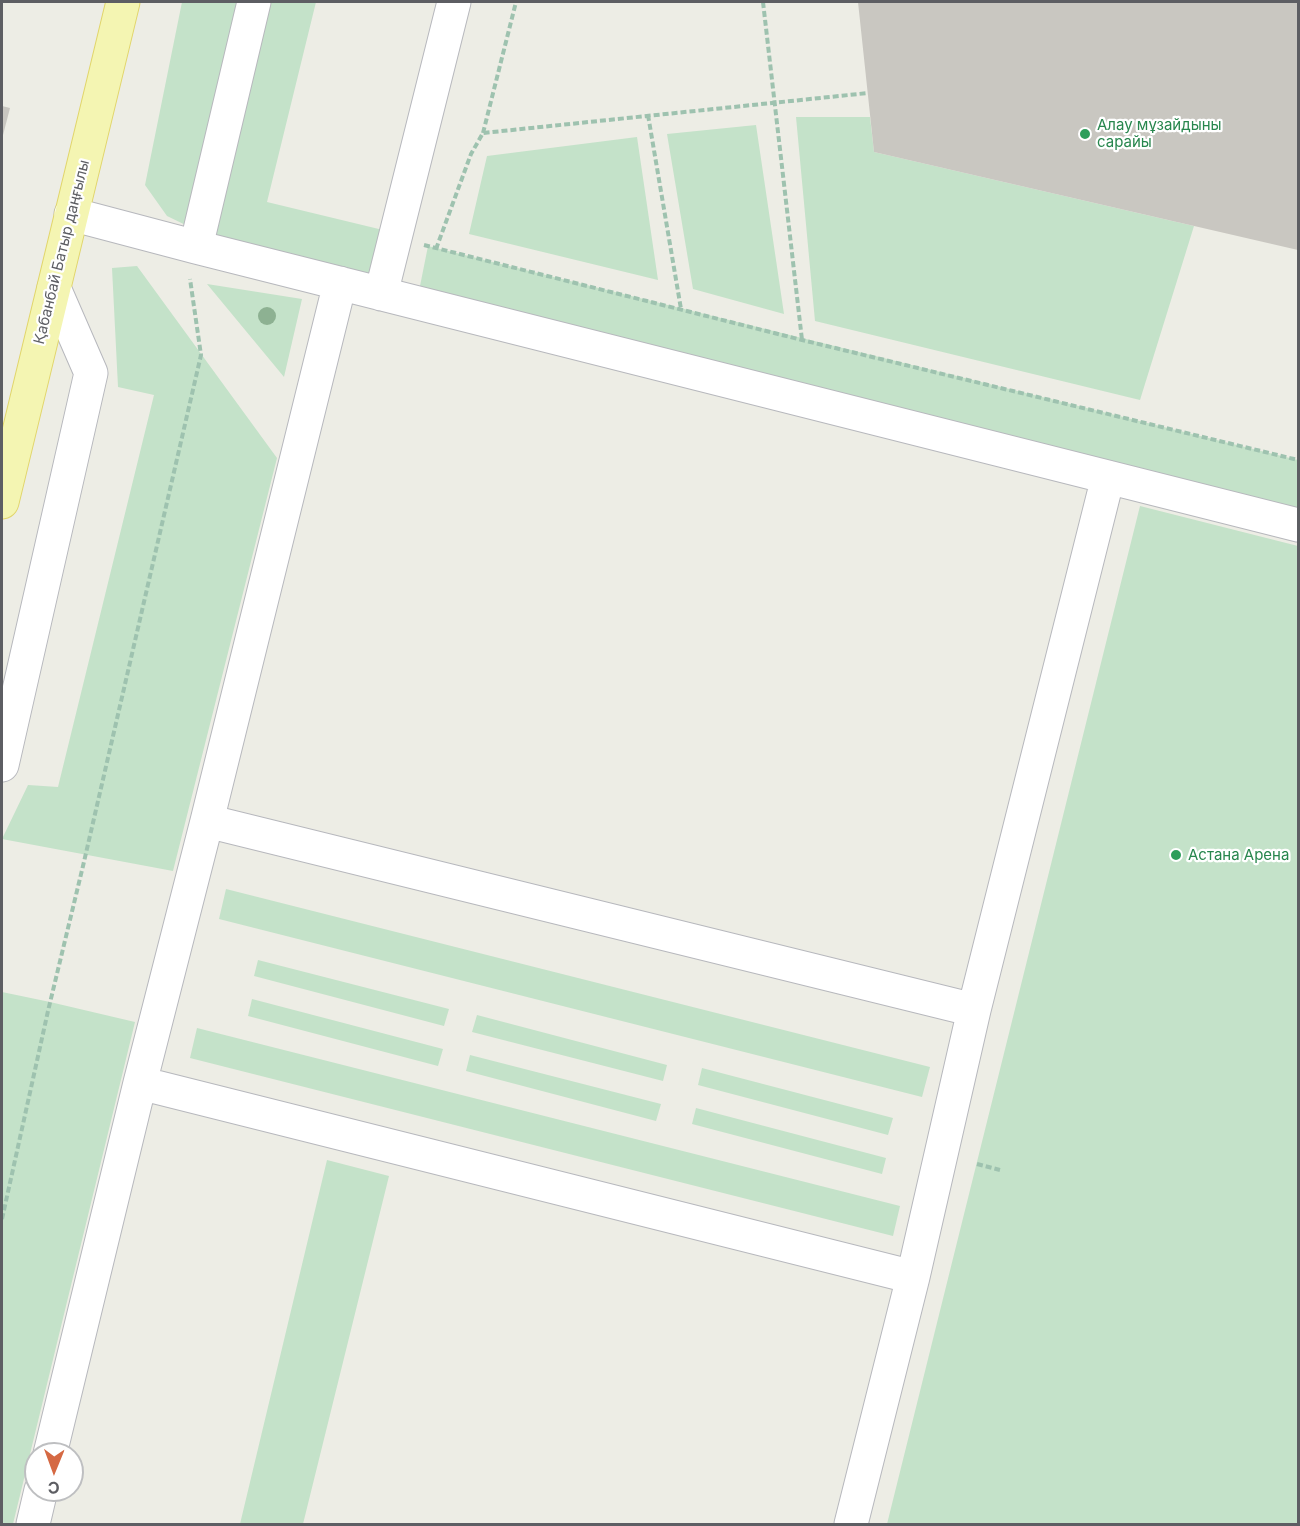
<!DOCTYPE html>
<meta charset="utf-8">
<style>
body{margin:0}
#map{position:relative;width:1300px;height:1526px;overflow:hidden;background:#edede5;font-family:Inter,sans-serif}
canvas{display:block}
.frame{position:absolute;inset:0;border:3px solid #5d5e63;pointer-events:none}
.north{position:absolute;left:24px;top:1442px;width:60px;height:60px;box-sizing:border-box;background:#fff;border:2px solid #bebfc1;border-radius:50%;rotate:181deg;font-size:16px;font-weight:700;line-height:24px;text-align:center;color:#5d5e63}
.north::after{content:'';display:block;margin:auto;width:21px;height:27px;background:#d56943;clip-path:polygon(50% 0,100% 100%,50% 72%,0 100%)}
</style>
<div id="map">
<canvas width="1300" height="1526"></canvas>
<div class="frame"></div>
<div class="north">С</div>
</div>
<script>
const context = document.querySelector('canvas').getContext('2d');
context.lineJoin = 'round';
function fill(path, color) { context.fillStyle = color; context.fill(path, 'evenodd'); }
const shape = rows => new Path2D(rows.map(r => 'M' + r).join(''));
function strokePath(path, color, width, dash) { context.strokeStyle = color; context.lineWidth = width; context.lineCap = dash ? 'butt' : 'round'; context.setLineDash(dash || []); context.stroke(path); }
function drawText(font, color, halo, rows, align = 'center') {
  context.font = font + ' Inter,sans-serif'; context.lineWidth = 4.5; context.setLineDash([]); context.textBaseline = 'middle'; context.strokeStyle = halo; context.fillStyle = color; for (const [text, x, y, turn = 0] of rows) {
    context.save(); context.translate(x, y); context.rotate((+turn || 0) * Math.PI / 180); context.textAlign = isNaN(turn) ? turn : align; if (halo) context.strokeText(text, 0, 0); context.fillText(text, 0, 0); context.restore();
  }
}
const green = shape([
 [182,2,316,2,267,202,383,230,368,277,198,231,167,216,145,185],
 [796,117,870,117,874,152,1194,226,1140,400,815,321],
 [756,125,784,314,693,289,667,134],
 [637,137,658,280,469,234,487,156],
 [428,246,1298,460,1298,506,1295,511,420,286],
 [137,266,277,458,173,871,2,839,28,785,58,787,154,395,118,387,112,268],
 [207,284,302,299,284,377],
 [1140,506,1298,546,1298,1524,887,1524],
 [226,889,930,1067,922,1097,219,919],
 [258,960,449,1009,444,1026,254,976],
 [2,992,50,1002,135,1022,13,1524,2,1524],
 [252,999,443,1049,438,1066,248,1016],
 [477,1015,667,1065,663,1081,472,1032],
 [197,1028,900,1206,893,1236,190,1058],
 [470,1055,661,1104,656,1121,466,1071],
 [702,1068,893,1118,888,1135,698,1085],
 [696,1108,886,1158,882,1174,692,1124],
 [327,1160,389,1176,303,1524,240,1524]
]);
const building = shape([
 [858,2,1298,2,1298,250,874,152],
 [2,106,10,108,2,139]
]);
const path = shape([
 [763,2,802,340],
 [648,115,681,309],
 [483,133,516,2],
 [424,245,802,340,1298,460],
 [436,249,471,154,483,133,868,93],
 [977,1164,1000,1170],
 [2,1219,48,1011,83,866,201,355,190,279]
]);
const minor = shape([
 [71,214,196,247,1298,525],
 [196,247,254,2],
 [381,294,454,2],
 [2,765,91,373,54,288],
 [207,821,974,1010],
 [140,1083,913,1277],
 [50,1454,140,1083,207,821,340,283],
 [33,1524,41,1490],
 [851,1524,913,1277,974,1010,1108,477]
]);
const major = shape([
 [2,502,123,2]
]);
const trees = [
 [267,316]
];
const markers = [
 [1085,134,6,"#2e9e5b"],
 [1176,855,6,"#2e9e5b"]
];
const leisureNames = [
 ["Алау мұзайдыны",1097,125],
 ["сарайы",1097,142],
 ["Астана Арена",1188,855]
];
const streetNames = [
 ["Қабанбай Батыр даңғылы",62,252,-76]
];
fill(green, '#c4e2c9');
fill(building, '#c9c7c1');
strokePath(minor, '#b7b8bd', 35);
strokePath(major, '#e1d56a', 35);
strokePath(path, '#9ec2af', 4, [6, 3]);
strokePath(minor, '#fff', 33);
strokePath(major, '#f4f5b2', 33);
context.fillStyle = '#8db192';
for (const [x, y] of trees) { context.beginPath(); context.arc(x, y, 9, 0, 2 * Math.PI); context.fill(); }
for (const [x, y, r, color] of markers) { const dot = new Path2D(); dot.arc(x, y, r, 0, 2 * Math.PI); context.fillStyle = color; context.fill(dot); strokePath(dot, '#fff', 2); }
drawText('15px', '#27864d', '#fff', leisureNames, 'left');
drawText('15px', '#5d5e63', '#fff', streetNames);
</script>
